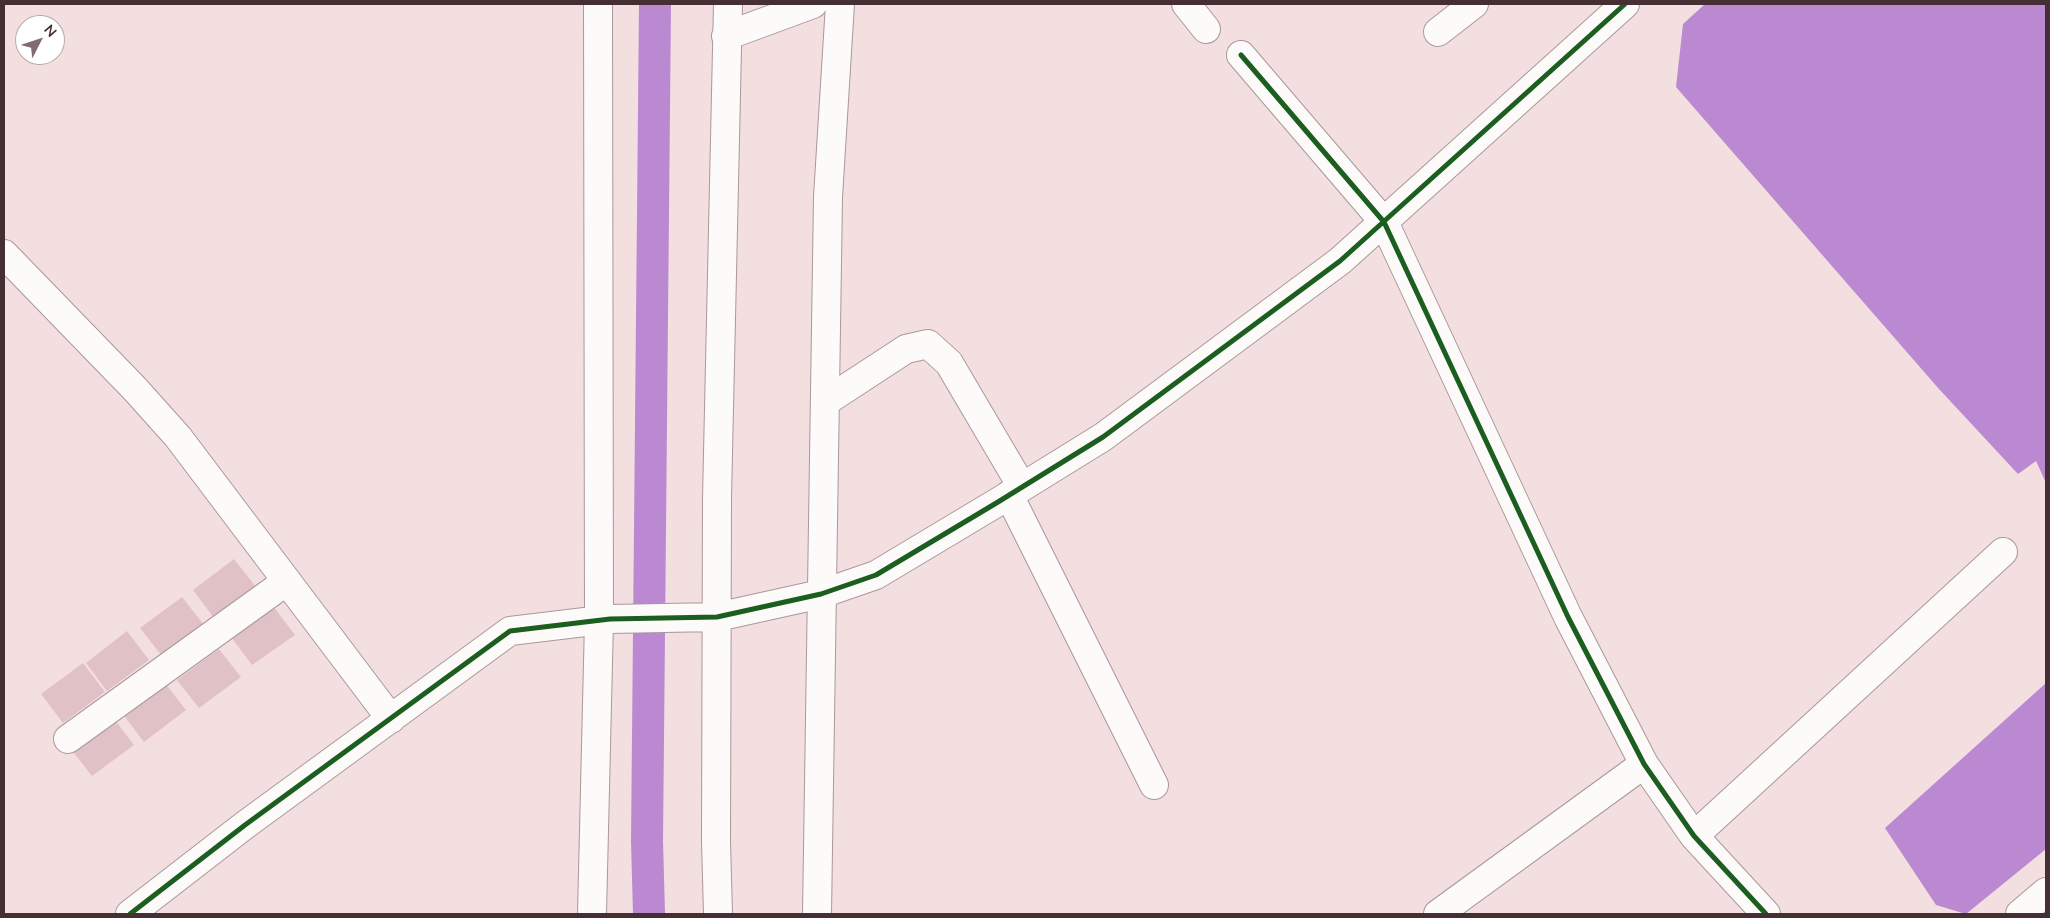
<!DOCTYPE html>
<style>
body{margin:0}
#map{position:relative;width:2050px;height:918px;overflow:hidden;background:#f3dee0;font-family:Mulish,sans-serif}
canvas{display:block}
.frame{position:absolute;inset:0;border:5px solid #462f32;pointer-events:none}
.north{position:absolute;left:15px;top:15px;width:50px;height:50px;box-sizing:border-box;background:#fff;border:1px solid #b5acad;border-radius:50%;rotate:49deg;font-size:14px;font-weight:700;line-height:20px;text-align:center;color:#462f32}
.north::after{content:'';display:block;margin:auto;width:18px;height:22px;background:#836c6f;clip-path:polygon(50% 0,100% 100%,50% 72%,0 100%)}
</style>
<div id="map">
<canvas width="2050" height="918"></canvas>
<div class="frame"></div>
<div class="north">N</div>
</div>
<script>
const context = document.querySelector('canvas').getContext('2d');
context.lineJoin = 'round';
function fill(path, color) { context.fillStyle = color; context.fill(path, 'evenodd'); }
const shape = rows => new Path2D(rows.map(r => 'M' + r).join(''));
function strokePath(path, color, width, dash) { context.strokeStyle = color; context.lineWidth = width; context.lineCap = dash ? 'butt' : 'round'; context.setLineDash(dash || []); context.stroke(path); }
const water = shape([
 [1705,4,2046,4,2046,483,2036,461,2018,474,1939,389,1676,87,1683,24],
 [2046,683,2046,849,1966,914,1936,905,1885,828]
]);
const canal = shape([
 [649,914,647,841,655,4]
]);
const building = shape([
 [234,559,256,587,214,618,193,590],
 [182,597,204,625,162,656,140,628],
 [273,606,295,635,252,665,231,637],
 [127,631,149,660,107,691,86,663],
 [219,649,241,677,199,708,177,680],
 [83,663,105,692,63,723,41,694],
 [164,682,186,710,144,742,122,713],
 [112,716,134,745,92,776,70,748]
]);
const street = shape([
 [1186,4,1206,29],
 [1438,32,1474,4],
 [726,36,813,4],
 [1241,55,1384,222,1568,617,1644,764,1694,836,1766,914],
 [4,254,135,389,178,437,391,719],
 [825,402,906,349,928,344,949,363,1022,487],
 [1009,495,1154,785],
 [68,739,287,581],
 [1694,836,2003,552],
 [130,914,245,825,510,631,610,619,717,617,821,594,876,575,998,502,1103,437,1340,261,1625,4],
 [592,914,599,621,598,4],
 [718,914,716,841,717,498,728,4],
 [817,914,828,197,840,4],
 [1438,914,1644,764]
]);
const secondary = shape([
 [2020,914,2046,892]
]);
const cycleway = shape([
 [1241,55,1384,222,1568,617,1644,764,1694,836,1766,914],
 [130,914,245,825,510,631,610,619,717,617,821,594,876,575,998,502,1103,437,1340,261,1625,4]
]);
fill(water, '#ba89d2');
strokePath(canal, '#ba89d2', 32);
fill(building, '#e0c2c6');
strokePath(street, '#aa989a', 30);
strokePath(secondary, '#aa989a', 30);
strokePath(street, '#fdfafa', 28);
strokePath(secondary, '#fdfafa', 28);
strokePath(cycleway, '#1b5e20', 5);
</script>
